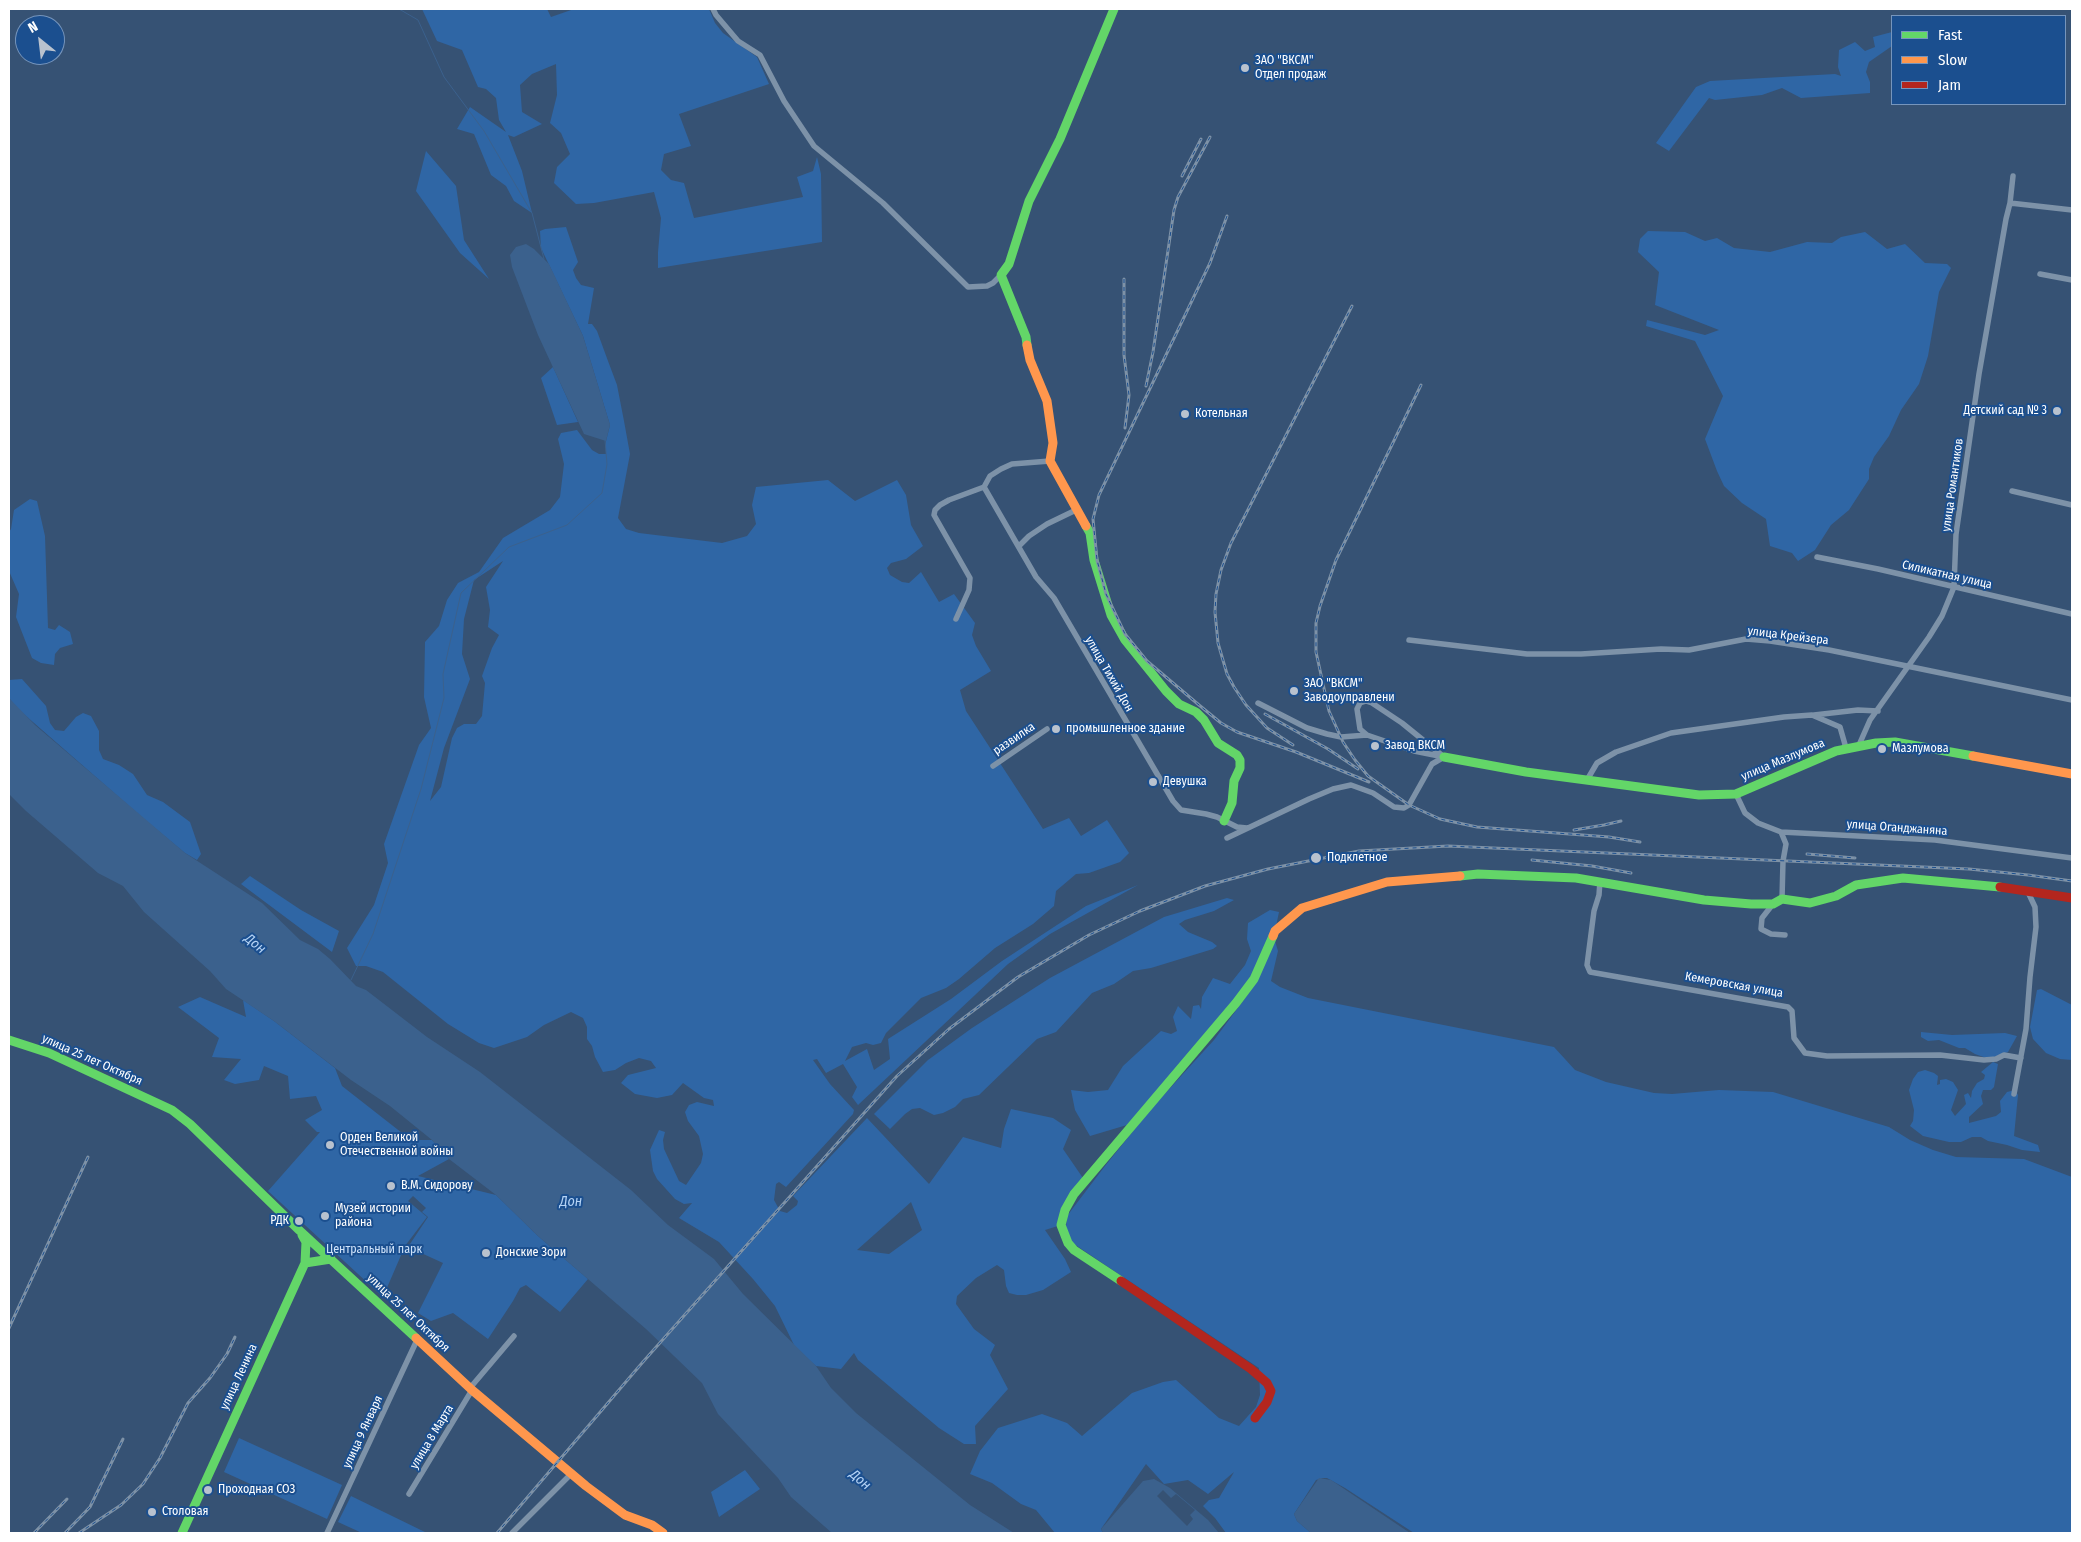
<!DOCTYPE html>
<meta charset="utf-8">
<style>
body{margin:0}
#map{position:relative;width:2081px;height:1542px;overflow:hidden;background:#365274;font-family:"Fira Sans Condensed",sans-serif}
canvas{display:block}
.frame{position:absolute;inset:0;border:10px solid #fff;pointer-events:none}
.legend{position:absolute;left:1891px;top:15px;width:175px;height:90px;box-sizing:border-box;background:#1b4f8f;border:1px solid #7695bc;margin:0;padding:6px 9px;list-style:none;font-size:15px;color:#fff}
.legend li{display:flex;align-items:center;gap:10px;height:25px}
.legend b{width:25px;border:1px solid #7695bc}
.north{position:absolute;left:15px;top:15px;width:50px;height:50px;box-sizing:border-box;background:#1b4f8f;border:1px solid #7695bc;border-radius:50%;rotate:331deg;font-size:14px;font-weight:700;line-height:20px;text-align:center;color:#fff}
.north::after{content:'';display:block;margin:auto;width:18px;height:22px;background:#b9c2ce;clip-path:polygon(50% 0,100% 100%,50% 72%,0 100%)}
</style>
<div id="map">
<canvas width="2081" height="1542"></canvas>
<div class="frame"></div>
<ul class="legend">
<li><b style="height:6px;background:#63d668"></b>Fast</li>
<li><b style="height:6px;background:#ff974d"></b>Slow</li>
<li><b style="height:6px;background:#b3261e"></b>Jam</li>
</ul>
<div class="north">N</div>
</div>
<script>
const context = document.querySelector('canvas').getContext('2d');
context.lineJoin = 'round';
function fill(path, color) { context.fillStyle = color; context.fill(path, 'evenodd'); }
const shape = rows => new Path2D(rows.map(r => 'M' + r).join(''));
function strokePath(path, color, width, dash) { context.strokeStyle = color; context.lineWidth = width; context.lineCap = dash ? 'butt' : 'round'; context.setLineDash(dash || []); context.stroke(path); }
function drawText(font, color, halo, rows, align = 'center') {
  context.font = font + ' "Fira Sans Condensed",sans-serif'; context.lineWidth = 4; context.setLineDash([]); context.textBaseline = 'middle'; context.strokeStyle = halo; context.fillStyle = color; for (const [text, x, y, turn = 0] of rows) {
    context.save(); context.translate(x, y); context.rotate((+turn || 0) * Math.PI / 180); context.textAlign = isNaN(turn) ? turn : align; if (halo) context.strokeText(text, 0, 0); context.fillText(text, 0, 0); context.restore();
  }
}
const green = shape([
 [422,9,547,9,551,17,574,9,709,9,715,23,723,33,757,57,769,84,679,114,691,146,664,154,661,170,671,180,684,183,694,218,803,197,797,177,813,171,817,157,821,174,822,242,658,268,658,252,661,218,654,192,594,203,576,204,554,183,557,167,570,154,561,133,550,123,557,95,556,64,532,74,520,85,522,112,542,124,514,137,508,135,522,171,532,213,514,201,506,186,491,175,474,134,457,129,470,107,506,132,499,120,496,98,486,89,478,87,462,50,437,41],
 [1892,32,1892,46,1869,62,1866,72,1870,82,1870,93,1801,98,1782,88,1762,95,1715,100,1709,98,1669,151,1656,143,1696,87,1710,81,1835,74,1841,76,1838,67,1839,50,1855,42,1865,51,1875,47,1873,37],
 [426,151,456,186,464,240,489,279,460,253,416,191],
 [566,227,578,262,573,270,576,278,581,285,594,288,588,324,592,324,597,331,608,361,617,385,624,421,630,454,618,518,626,529,639,533,722,543,747,536,756,524,752,505,756,487,828,480,855,501,897,480,906,495,911,525,923,546,906,559,891,563,887,568,890,575,902,582,909,583,921,572,939,602,954,594,975,623,972,635,976,646,991,671,960,690,966,711,1043,829,1069,818,1081,836,1107,820,1129,853,1120,862,1089,873,1076,874,1056,891,1054,906,1033,924,995,948,959,979,946,988,921,998,886,1033,881,1043,873,1045,866,1043,852,1047,845,1061,867,1049,874,1070,890,1059,888,1039,951,999,1002,961,1086,906,1138,885,1050,934,1008,964,858,1105,852,1097,857,1087,843,1064,826,1073,817,1059,813,1060,830,1084,854,1110,853,1114,786,1187,779,1182,776,1184,774,1200,780,1211,787,1213,797,1205,798,1201,793,1196,867,1118,929,1184,963,1137,1001,1148,1004,1129,1011,1109,1053,1118,1071,1130,1063,1149,1085,1181,1061,1225,1045,1230,1065,1259,1071,1272,1043,1290,1026,1295,1017,1295,1009,1293,1006,1286,1004,1270,997,1265,976,1278,957,1296,956,1304,974,1329,995,1345,990,1355,1008,1389,975,1426,976,1444,964,1444,939,1428,858,1360,854,1353,841,1369,816,1366,795,1347,775,1306,753,1279,719,1242,679,1218,692,1203,684,1204,675,1199,657,1179,653,1171,650,1150,659,1130,665,1132,663,1140,664,1149,679,1181,686,1185,701,1163,703,1154,699,1136,688,1121,685,1112,689,1105,697,1102,714,1106,713,1100,704,1098,683,1083,672,1095,657,1098,635,1094,621,1083,628,1075,656,1068,651,1061,639,1058,626,1063,615,1070,603,1072,595,1057,592,1046,587,1039,587,1027,583,1018,571,1012,544,1025,527,1037,494,1048,479,1043,448,1024,383,972,366,966,356,966,347,948,374,905,388,863,384,844,419,745,431,728,424,697,425,642,439,626,447,600,458,583,479,572,503,538,550,510,560,497,564,464,558,439,561,433,577,430,592,450,599,454,606,454,606,441,610,425,583,336,541,248,540,231,545,229],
 [503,561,486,587,490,610,488,627,499,635,492,648,482,676,485,683,482,716,476,724,464,724,457,728,452,738,441,787,430,801,444,748,470,679,462,654,464,619,474,580],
 [911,1202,922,1230,889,1254,857,1250],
 [1648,231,1685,232,1705,241,1717,238,1734,248,1770,252,1807,242,1832,243,1841,237,1865,232,1887,249,1905,244,1925,263,1947,264,1951,268,1939,292,1928,356,1919,384,1901,410,1889,436,1874,457,1869,469,1869,479,1849,510,1831,525,1815,550,1798,561,1792,553,1770,546,1766,519,1742,503,1724,486,1717,471,1705,439,1723,396,1695,341,1646,326,1647,320,1705,335,1719,330,1655,305,1659,272,1638,252,1640,239],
 [553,367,578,422,557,425,541,378],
 [30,499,37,501,45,536,48,628,55,630,59,625,70,632,73,644,60,648,55,654,54,665,41,663,32,658,16,617,19,594,9,571,9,532,11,529,14,510],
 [22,679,46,706,50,723,55,730,64,731,76,717,83,713,91,716,99,731,99,750,103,759,119,765,133,774,147,795,163,802,190,822,201,854,197,860,185,853,144,819,18,709,9,698,9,680],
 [250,876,301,910,339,931,332,952,241,884],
 [1227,898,1234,900,1214,911,1185,920,1179,924,1188,932,1212,942,1217,946,1213,949,1151,968,1133,971,1114,984,1092,993,1056,1032,1037,1039,979,1095,963,1099,955,1107,943,1113,934,1115,920,1108,912,1109,905,1114,890,1129,874,1114,928,1060,972,1028,1050,978,1164,917],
 [1270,910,1279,912,1275,931,1239,999,1127,1125,1090,1136,1075,1110,1071,1090,1088,1092,1108,1090,1123,1066,1161,1031,1171,1034,1177,1031,1173,1017,1178,1006,1191,1019,1193,1006,1199,1005,1201,1009,1202,997,1213,978,1230,984,1245,965,1251,951,1247,939,1248,923],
 [1275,941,1278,951,1271,981,1280,987,1308,998,1554,1047,1575,1070,1606,1082,1654,1093,1672,1094,1719,1090,1773,1092,1889,1127,1910,1140,1933,1150,1956,1157,2024,1159,2072,1177,2072,1533,1414,1533,1345,1488,1327,1478,1323,1478,1316,1480,1294,1514,1297,1521,1311,1533,1226,1533,1215,1518,1203,1506,1209,1500,1219,1498,1234,1472,1208,1494,1188,1480,1164,1484,1146,1464,1101,1529,1103,1533,1055,1533,1036,1510,1021,1504,992,1483,970,1474,980,1451,998,1428,1042,1414,1067,1423,1082,1436,1132,1393,1163,1382,1176,1380,1219,1418,1239,1426,1256,1407,1260,1395,1259,1368,1071,1242,1066,1227,1067,1216,1105,1166,1151,1109,1214,1040,1249,993],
 [2041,989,2072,1005,2071,1039,2072,1060,2060,1059,2046,1053,2033,1039,2030,1027,2037,990],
 [200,997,246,1017,243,1000,274,1021,335,1068,342,1086,411,1140,432,1140,439,1147,449,1159,418,1176,496,1195,538,1236,588,1279,560,1312,526,1285,520,1288,513,1301,488,1339,453,1313,431,1321,418,1313,443,1263,408,1247,428,1217,422,1212,426,1208,413,1196,408,1201,427,1217,405,1246,383,1297,268,1191,320,1132,317,1132,305,1120,322,1110,316,1096,290,1099,288,1076,264,1066,259,1080,235,1084,224,1080,241,1059,212,1057,219,1038,178,1007],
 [1921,1032,1952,1035,2005,1033,2017,1036,2008,1052,1989,1059,1975,1054,1965,1048,1959,1048,1939,1040,1928,1041,1921,1037],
 [1993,1062,1998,1064,1994,1087,1991,1090,1983,1090,1981,1096,1983,1104,1969,1117,1969,1123,1996,1116,2001,1112,2000,1101,2007,1092,2015,1090,2018,1095,2014,1136,2038,1145,2040,1152,2022,1150,2007,1145,1988,1141,1981,1137,1972,1137,1961,1142,1949,1142,1923,1136,1910,1126,1913,1121,1914,1110,1909,1090,1913,1079,1918,1072,1925,1070,1934,1073,1938,1076,1937,1085,1940,1084,1940,1080,1946,1079,1953,1082,1958,1090,1951,1110,1955,1116,1966,1104,1964,1095,1968,1093,1971,1098,1972,1091,1977,1083,1984,1079,1985,1075,1981,1072],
 [239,1438,342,1485,327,1519,224,1472],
 [745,1470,760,1489,719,1517,711,1492],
 [351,1496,427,1533,362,1533,338,1522]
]);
const water = shape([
 [526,244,534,249,549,264,583,336,610,425,606,441,584,434,538,335,512,267,510,255,516,247],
 [9,698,35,725,185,853,262,903,300,940,318,949,330,959,356,986,366,990,427,1037,480,1072,631,1190,668,1225,714,1259,743,1294,816,1366,831,1388,856,1413,970,1505,1014,1533,832,1533,791,1497,778,1478,718,1414,702,1383,646,1329,538,1236,496,1195,449,1159,432,1140,390,1106,351,1080,274,1021,226,989,210,971,144,912,123,886,98,873,26,811,9,794],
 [1319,1478,1331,1480,1410,1533,1311,1533,1297,1521,1294,1514],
 [1154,1479,1170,1488,1208,1520,1219,1533,1103,1533,1101,1529,1143,1481]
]);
const pier = shape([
 [1163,1490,1171,1498,1176,1494,1195,1510,1190,1515,1193,1519,1187,1526,1157,1496]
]);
const stream = shape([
 [399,9,418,20,444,77,484,131,532,213,544,259],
 [351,980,373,934,421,789,444,698,443,674,461,593,509,547,567,525,602,493,607,464,605,440]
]);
const street = shape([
 [713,9,716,15,738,41,760,55,784,101,814,146,883,203,968,287,987,286,993,283,1001,275],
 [2010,203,2072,210],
 [2040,274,2072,280],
 [984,487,1036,577,1054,598,1173,801,1181,810,1206,814,1217,817,1237,827,1247,828],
 [2012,491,2072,505],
 [1019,546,1029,536,1047,524,1076,510],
 [1817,557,1878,569,2072,614],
 [956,619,969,590,970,578,934,515,935,510,940,505,949,500,984,487,990,476,1001,469,1012,464,1050,461],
 [1409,640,1527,654,1581,654,1661,649,1689,650,1746,639,1770,641,1829,650,2072,700],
 [1366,701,1372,703,1402,723,1444,757,1414,751,1367,735,1360,729,1357,709,1360,703,1366,701],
 [1258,703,1307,728,1327,734,1341,737,1367,735],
 [1814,715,1858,710,1878,711],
 [1859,745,1870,720,1929,637,1942,616,1954,587,1956,534,1979,374,2006,219,2010,203,2013,176],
 [993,766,1047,729],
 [1587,780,1597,763,1616,752,1671,733,1784,717,1812,715,1840,727,1846,748],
 [1736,794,1745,813,1758,823,1781,832,1935,840,2072,858],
 [1781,832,1786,844,1783,861,1782,899],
 [1227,838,1309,799,1333,789,1351,785,1373,793,1394,807,1404,808,1409,805,1432,764,1444,757],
 [1600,881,1599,895,1594,911,1587,965,1590,972,1788,1007,1792,1011,1794,1038,1805,1053,1827,1056,1940,1055,1984,1060,1996,1059,2004,1055,2021,1058],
 [1773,904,1762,918,1761,929,1771,934,1785,935],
 [2014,1094,2026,1029,2030,977,2036,927,2035,907,2027,890],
 [470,1388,514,1336],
 [409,1494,472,1390],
 [327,1533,417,1340],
 [512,1533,571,1474]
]);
const fast = shape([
 [1027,345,1026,337,1001,275,1009,264,1029,201,1060,139,1114,9],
 [1086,526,1090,533,1094,560,1111,615,1125,640,1166,691,1179,704,1196,712,1204,720,1218,743,1237,755,1240,760,1240,768,1234,781,1232,803,1224,821],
 [1444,757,1526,772,1699,795,1736,794,1836,751,1876,743,1895,742,1973,756],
 [1460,876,1478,874,1576,878,1704,900,1751,904,1773,904,1782,899,1810,903,1836,896,1856,885,1903,878,2000,887],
 [9,1040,49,1053,172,1110,190,1124,299,1230,416,1338],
 [305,1263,331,1259],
 [1121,1281,1074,1250,1068,1243,1061,1225,1065,1210,1074,1194,1236,1003,1254,979,1273,936],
 [182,1533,305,1263,306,1242,302,1235]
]);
const slow = shape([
 [1027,345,1030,360,1047,401,1053,443,1050,461,1086,526],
 [1973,756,2072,774],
 [1273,936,1275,931,1302,908,1387,882,1460,876],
 [416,1338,472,1390,586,1486,625,1515,652,1525,663,1533]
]);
const jam = shape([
 [2000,887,2072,898],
 [1121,1281,1251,1369,1267,1383,1271,1391,1267,1402,1255,1418]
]);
const rail = shape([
 [1182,176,1201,139],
 [1227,216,1210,263,1099,495,1093,519,1097,560,1106,594,1125,634,1147,661,1199,705,1221,723,1237,732,1296,752,1369,782],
 [1124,279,1124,355,1129,395,1125,428],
 [1421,385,1336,560,1320,606,1316,623,1316,652,1329,711,1343,742,1355,760,1368,776,1409,805,1440,819,1477,827,1609,837,1640,842],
 [1146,386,1153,352,1174,210,1178,197,1210,137],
 [1265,714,1328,749,1358,769],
 [1293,745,1267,728,1246,705,1234,687,1227,674,1218,643,1215,612,1216,594,1221,570,1231,543,1352,306],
 [1574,830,1604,825,1621,821],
 [1807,854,1855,858],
 [1532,860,1592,866,1631,873],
 [9,1328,88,1157],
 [34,1533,67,1499],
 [65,1533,90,1507,123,1439],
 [79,1533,121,1505,143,1484,160,1458,188,1403,210,1378,227,1354,235,1337],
 [497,1533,642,1363,897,1076,949,1029,1018,977,1089,935,1140,911,1205,886,1268,869,1359,851,1448,846,1969,869,2028,875,2072,881]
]);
const markers = [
 [1245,68,5,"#b9c2ce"],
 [2057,411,5,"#b9c2ce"],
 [1185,414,5,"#b9c2ce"],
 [1294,691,5,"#b9c2ce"],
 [1056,729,5,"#b9c2ce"],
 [1375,746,5,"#b9c2ce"],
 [1882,749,5,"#b9c2ce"],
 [1153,782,5,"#b9c2ce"],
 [1316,858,6,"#b9c2ce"],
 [330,1145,5,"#b9c2ce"],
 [391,1186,5,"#b9c2ce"],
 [325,1216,5,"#b9c2ce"],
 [299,1221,5,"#b9c2ce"],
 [486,1253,5,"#b9c2ce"],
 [208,1490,5,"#b9c2ce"],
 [152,1512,5,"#b9c2ce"]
];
const poiNames = [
 ["ЗАО \"ВКСМ\"",1255,61],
 ["Отдел продаж",1255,75],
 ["Детский сад № 3",2047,411,"right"],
 ["Котельная",1195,414],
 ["ЗАО \"ВКСМ\"",1304,684],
 ["Заводоуправлени",1304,698],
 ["промышленное здание",1066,729],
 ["Завод ВКСМ",1385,746],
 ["Мазлумова",1892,749],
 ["Девушка",1163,782],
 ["Подклетное",1327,858],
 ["Орден Великой",340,1138],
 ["Отечественной войны",340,1152],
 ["В.М. Сидорову",401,1186],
 ["Музей истории",335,1209],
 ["района",335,1223],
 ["РДК",289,1221,"right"],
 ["Донские Зори",496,1253],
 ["Проходная СОЗ",218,1490],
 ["Столовая",162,1512]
];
const streetNames = [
 ["улица Романтиков",1953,485,-82],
 ["Силикатная улица",1947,575,13],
 ["улица Крейзера",1788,636,7],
 ["улица Тихий Дон",1109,674,60],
 ["развилка",1014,739,-34],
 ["улица Мазлумова",1783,760,-23],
 ["улица Оганджаняна",1897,828,4],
 ["Кемеровская улица",1734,985,10],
 ["улица 25 лет Октября",92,1060,24],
 ["улица 25 лет Октября",408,1313,43],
 ["улица Ленина",239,1377,-65],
 ["улица 9 Января",363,1432,-65],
 ["улица 8 Марта",432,1437,-59]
];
const parkNames = [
 ["Центральный парк",374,1250]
];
const waterNames = [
 ["Дон",255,944,39],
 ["Дон",571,1202],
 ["Дон",860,1480,40]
];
fill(green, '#2f66a5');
fill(water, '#3b618d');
fill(pier, '#365274');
strokePath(stream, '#3b618d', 1);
strokePath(street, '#7d92a8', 5.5);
strokePath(fast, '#63d668', 9);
strokePath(slow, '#ff974d', 9);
strokePath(jam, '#b3261e', 9);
strokePath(rail, '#7e92a7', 3);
strokePath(rail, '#1b4f8f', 1, [4]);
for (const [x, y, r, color] of markers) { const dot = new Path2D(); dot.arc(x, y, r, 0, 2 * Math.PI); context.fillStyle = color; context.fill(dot); strokePath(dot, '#1b4f8f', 2); }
drawText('12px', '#fff', '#1b4f8f', poiNames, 'left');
drawText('12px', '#fff', '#1b4f8f', streetNames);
drawText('12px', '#cfe3fa', '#1b4f8f', parkNames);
drawText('italic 14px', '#b5d3f5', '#1b4f8f', waterNames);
</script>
